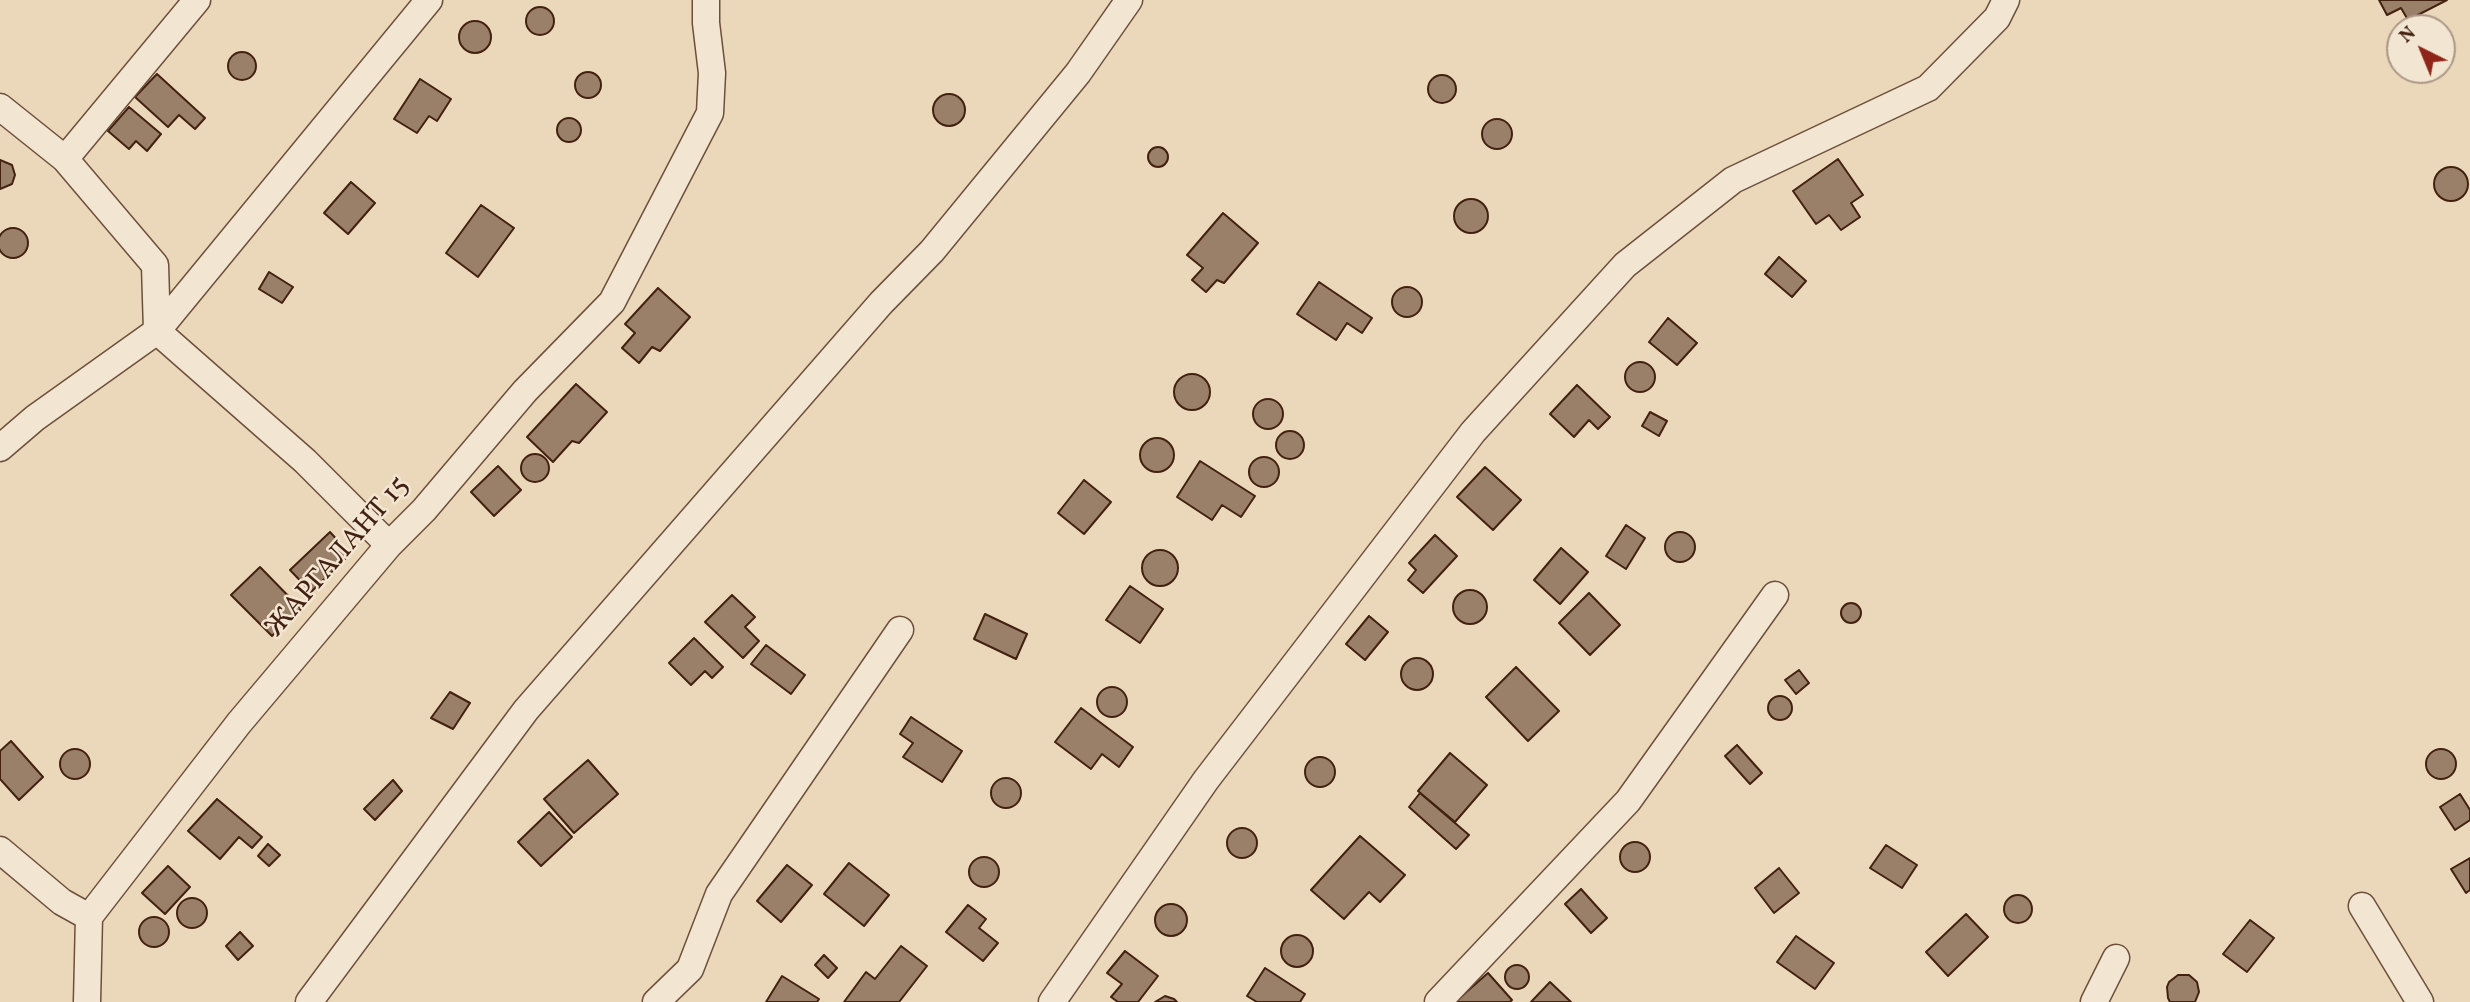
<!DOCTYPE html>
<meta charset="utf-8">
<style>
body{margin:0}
#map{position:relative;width:2470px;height:1002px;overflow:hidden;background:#ebd8bb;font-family:Vollkorn,serif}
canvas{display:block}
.north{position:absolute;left:2386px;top:14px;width:70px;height:70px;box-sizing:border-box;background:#f2e6d3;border:2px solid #ac9785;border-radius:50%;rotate:317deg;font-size:19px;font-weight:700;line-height:28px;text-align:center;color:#432110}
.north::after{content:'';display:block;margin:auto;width:24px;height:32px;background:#8f2418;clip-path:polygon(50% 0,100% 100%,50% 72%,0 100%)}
</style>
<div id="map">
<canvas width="2470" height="1002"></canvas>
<div class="north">N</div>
</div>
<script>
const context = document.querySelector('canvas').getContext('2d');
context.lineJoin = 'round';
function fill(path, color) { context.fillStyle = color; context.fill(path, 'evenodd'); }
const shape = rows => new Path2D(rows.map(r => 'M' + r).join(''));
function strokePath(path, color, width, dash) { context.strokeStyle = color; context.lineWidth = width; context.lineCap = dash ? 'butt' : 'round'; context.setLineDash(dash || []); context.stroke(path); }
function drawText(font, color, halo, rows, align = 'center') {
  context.font = font + ' Vollkorn,serif'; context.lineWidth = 5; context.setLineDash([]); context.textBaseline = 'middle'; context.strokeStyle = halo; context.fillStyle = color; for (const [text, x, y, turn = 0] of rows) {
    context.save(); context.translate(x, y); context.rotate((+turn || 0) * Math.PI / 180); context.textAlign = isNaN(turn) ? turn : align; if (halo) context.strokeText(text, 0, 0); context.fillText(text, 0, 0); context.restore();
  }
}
const building = shape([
 [2379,0,2447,0,2408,20,2401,8,2387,15,2379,0],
 '526 21a14 14 0 1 1 28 0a14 14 0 1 1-28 0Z',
 '459 37a16 16 0 1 1 32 0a16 16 0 1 1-32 0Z',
 '228 66a14 14 0 1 1 28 0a14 14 0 1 1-28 0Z',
 '575 85a13 13 0 1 1 26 0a13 13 0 1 1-26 0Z',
 [157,74,205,118,195,129,179,115,168,127,135,97,157,74],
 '1428 89a14 14 0 1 1 28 0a14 14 0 1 1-28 0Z',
 [420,79,451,99,437,121,429,116,417,133,394,119,420,79],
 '933 110a16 16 0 1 1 32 0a16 16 0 1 1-32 0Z',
 [129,107,161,134,147,151,136,141,129,149,108,131,129,107],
 '557 130a12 12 0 1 1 24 0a12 12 0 1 1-24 0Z',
 '1482 134a15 15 0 1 1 30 0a15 15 0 1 1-30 0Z',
 '1148 157a10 10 0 1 1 20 0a10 10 0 1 1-20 0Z',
 [1838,159,1863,195,1851,203,1860,217,1841,230,1829,215,1816,224,1793,191,1838,159],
 [0,160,12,165,15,175,12,184,0,189,0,160],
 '2434 184a17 17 0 1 1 34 0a17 17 0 1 1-34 0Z',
 [351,182,375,203,348,234,324,213,351,182],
 '1454 216a17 17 0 1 1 34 0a17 17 0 1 1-34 0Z',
 [481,205,514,228,478,277,446,253,481,205],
 [1223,213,1258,243,1224,283,1217,280,1206,292,1192,280,1203,268,1187,255,1223,213],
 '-2 243a15 15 0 1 1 30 0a15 15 0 1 1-30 0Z',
 [1779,257,1806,281,1792,297,1765,274,1779,257],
 [269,272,293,287,282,303,259,289,269,272],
 [1319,282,1372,318,1362,333,1347,323,1336,340,1297,314,1319,282],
 '1392 302a15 15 0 1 1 30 0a15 15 0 1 1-30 0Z',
 [658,288,690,317,660,351,652,347,639,363,622,348,635,333,625,324,658,288],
 [1668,318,1697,343,1677,365,1649,342,1668,318],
 '1625 377a15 15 0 1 1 30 0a15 15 0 1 1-30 0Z',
 '1174 392a18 18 0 1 1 36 0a18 18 0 1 1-36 0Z',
 [576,384,607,412,579,443,572,441,553,462,527,437,576,384],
 [1577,385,1610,417,1598,429,1589,420,1574,437,1550,414,1577,385],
 '1253 414a15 15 0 1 1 30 0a15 15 0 1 1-30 0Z',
 [1650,412,1667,421,1659,436,1642,426,1650,412],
 '1276 445a14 14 0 1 1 28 0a14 14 0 1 1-28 0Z',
 '1140 455a17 17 0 1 1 34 0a17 17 0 1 1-34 0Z',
 '521 468a14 14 0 1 1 28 0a14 14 0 1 1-28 0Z',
 '1249 472a15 15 0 1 1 30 0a15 15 0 1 1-30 0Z',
 [1200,461,1255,496,1241,517,1222,505,1212,520,1177,497,1200,461],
 [498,466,521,490,494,516,471,492,498,466],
 [1485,467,1521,500,1493,530,1457,497,1485,467],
 [1084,480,1111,502,1084,534,1058,513,1084,480],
 [1626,525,1645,538,1626,569,1606,556,1626,525],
 '1665 547a15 15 0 1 1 30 0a15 15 0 1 1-30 0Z',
 [330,532,350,554,311,592,290,570,330,532],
 [1435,535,1457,556,1423,593,1408,580,1416,570,1409,563,1435,535],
 [1561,548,1588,572,1560,604,1534,580,1561,548],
 '1142 568a18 18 0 1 1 36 0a18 18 0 1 1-36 0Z',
 [260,567,301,609,272,636,231,595,260,567],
 [1130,586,1163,609,1140,643,1106,620,1130,586],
 '1453 607a17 17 0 1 1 34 0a17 17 0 1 1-34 0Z',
 [1589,593,1620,625,1590,655,1559,623,1589,593],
 [732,595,755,617,745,627,759,641,743,658,705,622,732,595],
 '1841 613a10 10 0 1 1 20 0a10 10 0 1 1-20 0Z',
 [985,614,1027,634,1016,659,974,639,985,614],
 [1369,616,1388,632,1365,660,1346,644,1369,616],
 [694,638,723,667,712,678,705,671,691,685,669,663,694,638],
 [766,645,805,675,791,694,751,664,766,645],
 '1401 674a16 16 0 1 1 32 0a16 16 0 1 1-32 0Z',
 [1516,667,1559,711,1528,741,1486,697,1516,667],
 [1799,670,1809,683,1796,694,1785,680,1799,670],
 '1097 702a15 15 0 1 1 30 0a15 15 0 1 1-30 0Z',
 [450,692,470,703,453,729,431,718,450,692],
 '1768 708a12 12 0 1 1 24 0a12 12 0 1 1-24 0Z',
 [1081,708,1133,747,1119,767,1102,754,1091,769,1055,742,1081,708],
 [911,717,962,751,942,782,903,757,913,743,900,734,911,717],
 [11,741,43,777,19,800,0,779,0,751,11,741],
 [1737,745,1762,773,1750,784,1725,756,1737,745],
 '60 764a15 15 0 1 1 30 0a15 15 0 1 1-30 0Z',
 '2426 764a15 15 0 1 1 30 0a15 15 0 1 1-30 0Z',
 [1450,753,1487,785,1455,822,1418,791,1450,753],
 '1305 772a15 15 0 1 1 30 0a15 15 0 1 1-30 0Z',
 [588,760,618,794,574,833,544,799,588,760],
 '991 793a15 15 0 1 1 30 0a15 15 0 1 1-30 0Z',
 [393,780,402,791,375,820,364,809,393,780],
 [1420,793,1469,835,1456,849,1409,807,1420,793],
 [2460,794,2470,810,2470,820,2455,830,2440,807,2460,794],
 [217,799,262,837,252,848,239,837,220,859,188,831,217,799],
 [549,812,572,837,541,866,518,842,549,812],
 '1227 843a15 15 0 1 1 30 0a15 15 0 1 1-30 0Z',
 [1360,836,1405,875,1380,902,1369,892,1344,919,1311,890,1360,836],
 '1620 857a15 15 0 1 1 30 0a15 15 0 1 1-30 0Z',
 [268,844,280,855,269,866,258,856,268,844],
 [1886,845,1917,865,1902,888,1870,868,1886,845],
 '969 872a15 15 0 1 1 30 0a15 15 0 1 1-30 0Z',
 [2470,858,2470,890,2466,893,2451,869,2470,858],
 [849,863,889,895,864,926,824,894,849,863],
 [787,865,812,885,781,922,757,901,787,865],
 [168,866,190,887,165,914,142,893,168,866],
 [1779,868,1799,893,1774,913,1755,888,1779,868],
 [1581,889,1607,918,1591,933,1565,904,1581,889],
 '2004 909a14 14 0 1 1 28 0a14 14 0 1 1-28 0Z',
 '177 913a15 15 0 1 1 30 0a15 15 0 1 1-30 0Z',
 '1155 920a16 16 0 1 1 32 0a16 16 0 1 1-32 0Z',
 [968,905,986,919,979,928,998,943,983,961,946,932,968,905],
 [1966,914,1988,937,1948,976,1926,952,1966,914],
 '139 932a15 15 0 1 1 30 0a15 15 0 1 1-30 0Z',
 [2250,920,2274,938,2247,972,2223,954,2250,920],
 [240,932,253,946,238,960,226,946,240,932],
 '1281 951a16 16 0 1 1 32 0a16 16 0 1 1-32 0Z',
 [1796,936,1834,963,1815,989,1777,962,1796,936],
 [901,946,927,966,899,1002,844,1002,866,972,875,979,901,946],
 [1125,951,1158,976,1138,1002,1118,1002,1111,997,1122,984,1107,973,1125,951],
 [824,955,837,968,828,978,815,965,824,955],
 '1505 977a12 12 0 1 1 24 0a12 12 0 1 1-24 0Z',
 [1265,968,1305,994,1300,1002,1257,1002,1247,996,1265,968],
 [1488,973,1512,1000,1510,1002,1455,1002,1488,973],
 [2178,975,2189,975,2197,982,2199,992,2195,1002,2170,1002,2168,998,2167,987,2169,982,2178,975],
 [782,976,819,999,817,1002,766,1002,782,976],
 [1550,982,1571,1002,1531,1002,1550,982],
 [1165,996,1174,999,1177,1002,1155,1002,1165,996]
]);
const minor = shape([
 [0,107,65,159,155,265,157,331,35,418,0,448],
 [65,159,197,0],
 [389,545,305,461,157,331,429,0],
 [0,850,62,902,89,917],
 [2362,906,2420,1002],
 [87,1002,89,917,239,723,389,545,424,510,525,391,612,302,710,113,712,73,706,23,706,0],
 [309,1002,526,710,881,303,932,251,1078,73,1129,0],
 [656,1002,690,969,719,894,900,630],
 [1052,1002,1206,780,1473,432,1625,265,1733,180,1928,88,1997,18,2006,0],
 [1438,1002,1628,801,1775,595],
 [2094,1002,2116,958]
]);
const streetNames = [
 ["ЖАРГАЛАНТ 15",339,558,-49]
];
fill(building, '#9a8069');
strokePath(building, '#432110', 2);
strokePath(minor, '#6d4f3b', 29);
strokePath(minor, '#f2e6d3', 26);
drawText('28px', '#432110', '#f2e6d3', streetNames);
</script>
